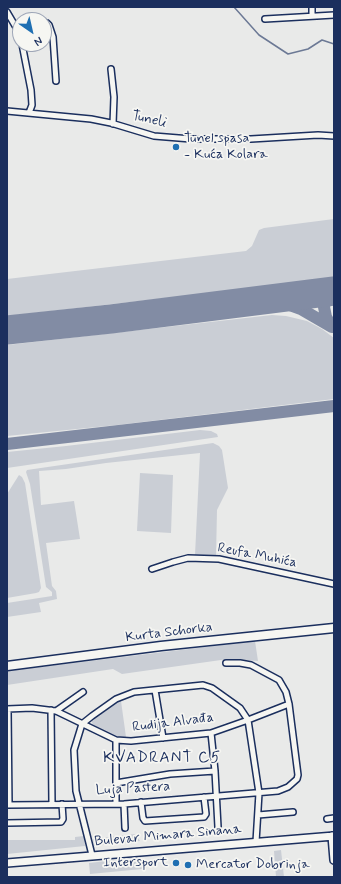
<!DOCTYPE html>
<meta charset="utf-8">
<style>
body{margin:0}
#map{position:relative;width:341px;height:884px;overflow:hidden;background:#e9eae9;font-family:Mynerve,sans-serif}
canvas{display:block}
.frame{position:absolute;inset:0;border:8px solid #1b2f5e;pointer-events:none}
.north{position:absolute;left:12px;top:12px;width:40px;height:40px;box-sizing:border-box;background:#f6f6f2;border:1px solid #9ea6b7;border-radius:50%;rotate:146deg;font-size:11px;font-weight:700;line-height:16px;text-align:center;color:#1b2f5e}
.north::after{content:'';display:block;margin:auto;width:14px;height:18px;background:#1f6fb2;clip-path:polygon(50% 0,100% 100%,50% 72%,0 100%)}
</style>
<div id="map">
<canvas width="341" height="884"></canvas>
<div class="frame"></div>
<div class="north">N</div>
</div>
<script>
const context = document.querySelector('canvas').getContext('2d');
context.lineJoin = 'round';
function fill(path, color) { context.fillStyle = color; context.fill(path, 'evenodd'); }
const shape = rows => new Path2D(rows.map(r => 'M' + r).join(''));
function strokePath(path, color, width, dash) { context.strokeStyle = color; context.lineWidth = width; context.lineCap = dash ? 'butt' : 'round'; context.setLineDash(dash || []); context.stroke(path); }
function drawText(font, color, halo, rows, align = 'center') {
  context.font = font + ' Mynerve,sans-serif'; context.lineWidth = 3.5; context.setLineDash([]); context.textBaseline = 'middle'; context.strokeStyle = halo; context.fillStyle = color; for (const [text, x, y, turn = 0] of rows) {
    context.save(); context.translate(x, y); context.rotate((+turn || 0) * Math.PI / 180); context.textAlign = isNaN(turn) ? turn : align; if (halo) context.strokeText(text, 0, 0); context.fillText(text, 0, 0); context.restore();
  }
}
const green = shape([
 [334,219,334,279,7,316,7,279,246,251,252,246,259,230,264,228],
 [272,315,286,316,307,321,322,329,334,338,334,399,117,425,7,436,7,345],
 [200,430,211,431,217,434,218,437,7,468,7,452,66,446],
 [213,443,219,446,222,450,228,488,217,510,216,557,195,555,200,453,106,463,66,469,39,471,41,505,74,501,80,539,46,543,52,586,56,591,57,599,39,603,41,612,7,617,7,603,52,596,52,592,46,587,30,484,26,472,27,470],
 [140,473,173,475,171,533,137,531],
 [19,475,22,477,25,483,41,588,39,592,36,593,7,598,7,494],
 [255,641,258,661,228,659,122,674,113,669,7,685,7,671],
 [121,701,126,737,119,737,94,725,92,723,92,720,96,717,115,703],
 [135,834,140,841,94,846,93,839],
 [84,836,85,846,7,854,7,840,75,840,75,837],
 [281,850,284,877,276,877,274,851],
 [141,857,142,869,90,874,89,863]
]);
const stream = shape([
 [234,7,259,35,288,54,308,49,322,40,334,44]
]);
const taxiway = shape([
 [252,300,290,305,301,309,332,327,326,317,324,307,325,303,334,295],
 [7,444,334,406]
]);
const runway = shape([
 [7,330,111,319,334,291]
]);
const street = shape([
 [7,12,17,29,20,38],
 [312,16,312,7],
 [265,19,334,15],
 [44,24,47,23,49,25,53,37,56,81],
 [22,44,31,90,32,105,29,113],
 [111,69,114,97,113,124],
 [7,111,91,119,111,123,154,136,191,139,251,139,318,135,334,136],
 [152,569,173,562,188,558,219,559,334,584],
 [155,690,163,738],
 [7,709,32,708,56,711,116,740,131,741,211,733,248,720,289,704],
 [8,710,9,805],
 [51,710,52,804],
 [56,711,83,692],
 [211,733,215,771,218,827],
 [116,783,170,774,215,771],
 [141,802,143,818,145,821,204,817,206,814,204,797],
 [116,804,116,740],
 [124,804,125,828],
 [7,805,124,804,278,791,288,787,297,779,298,775,289,704,286,692,279,680,251,665,240,663,226,663],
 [258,815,293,812],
 [327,819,334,818],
 [7,823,61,822,63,819,62,804],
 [92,855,76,791,74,750,82,724,92,716,116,699,134,692,203,685,212,688,240,708,248,720,259,793,256,842]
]);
const secondary = shape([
 [332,836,334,860],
 [7,863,334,836]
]);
const primary = shape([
 [7,666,161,646,334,628]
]);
const markers = [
 [176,147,4,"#1f6fb2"],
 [176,863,4,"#1f6fb2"],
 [188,865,4,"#1f6fb2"]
];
const streetNames = [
 ["Tuneli",149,120,13],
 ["Reufa Muhića",257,556,11],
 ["Kurta Schorka",169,633,-7],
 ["Rudija Alvađa",173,723,-7],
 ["Luja Pastera",133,789,-3],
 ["Bulevar Mimara Sinana",168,836,-5]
];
const poiNames = [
 ["Tunel spasa",184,139],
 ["- Kuća Kolara",184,155],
 ["Intersport",168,863,"right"],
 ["Mercator Dobrinja",196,865]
];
const quarterNames = [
 ["KVADRANT C5",162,759]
];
fill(green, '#caced5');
strokePath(stream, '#6c7995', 1.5);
strokePath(taxiway, '#828ca4', 12);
strokePath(runway, '#828ca4', 29);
strokePath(street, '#1b2f5e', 8);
strokePath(secondary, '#1b2f5e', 10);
strokePath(primary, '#1b2f5e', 11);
strokePath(street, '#f6f6f2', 5);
strokePath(secondary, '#f6f6f2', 7);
strokePath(primary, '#f6f6f2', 8);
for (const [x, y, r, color] of markers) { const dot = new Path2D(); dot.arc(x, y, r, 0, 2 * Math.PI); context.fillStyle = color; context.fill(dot); strokePath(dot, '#f6f6f2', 1.5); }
drawText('14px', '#1b2f5e', '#f6f6f2', streetNames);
drawText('14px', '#1b2f5e', '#f6f6f2', poiNames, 'left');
context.letterSpacing = '1px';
drawText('16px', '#1b2f5e', '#f6f6f2', quarterNames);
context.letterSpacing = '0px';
</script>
